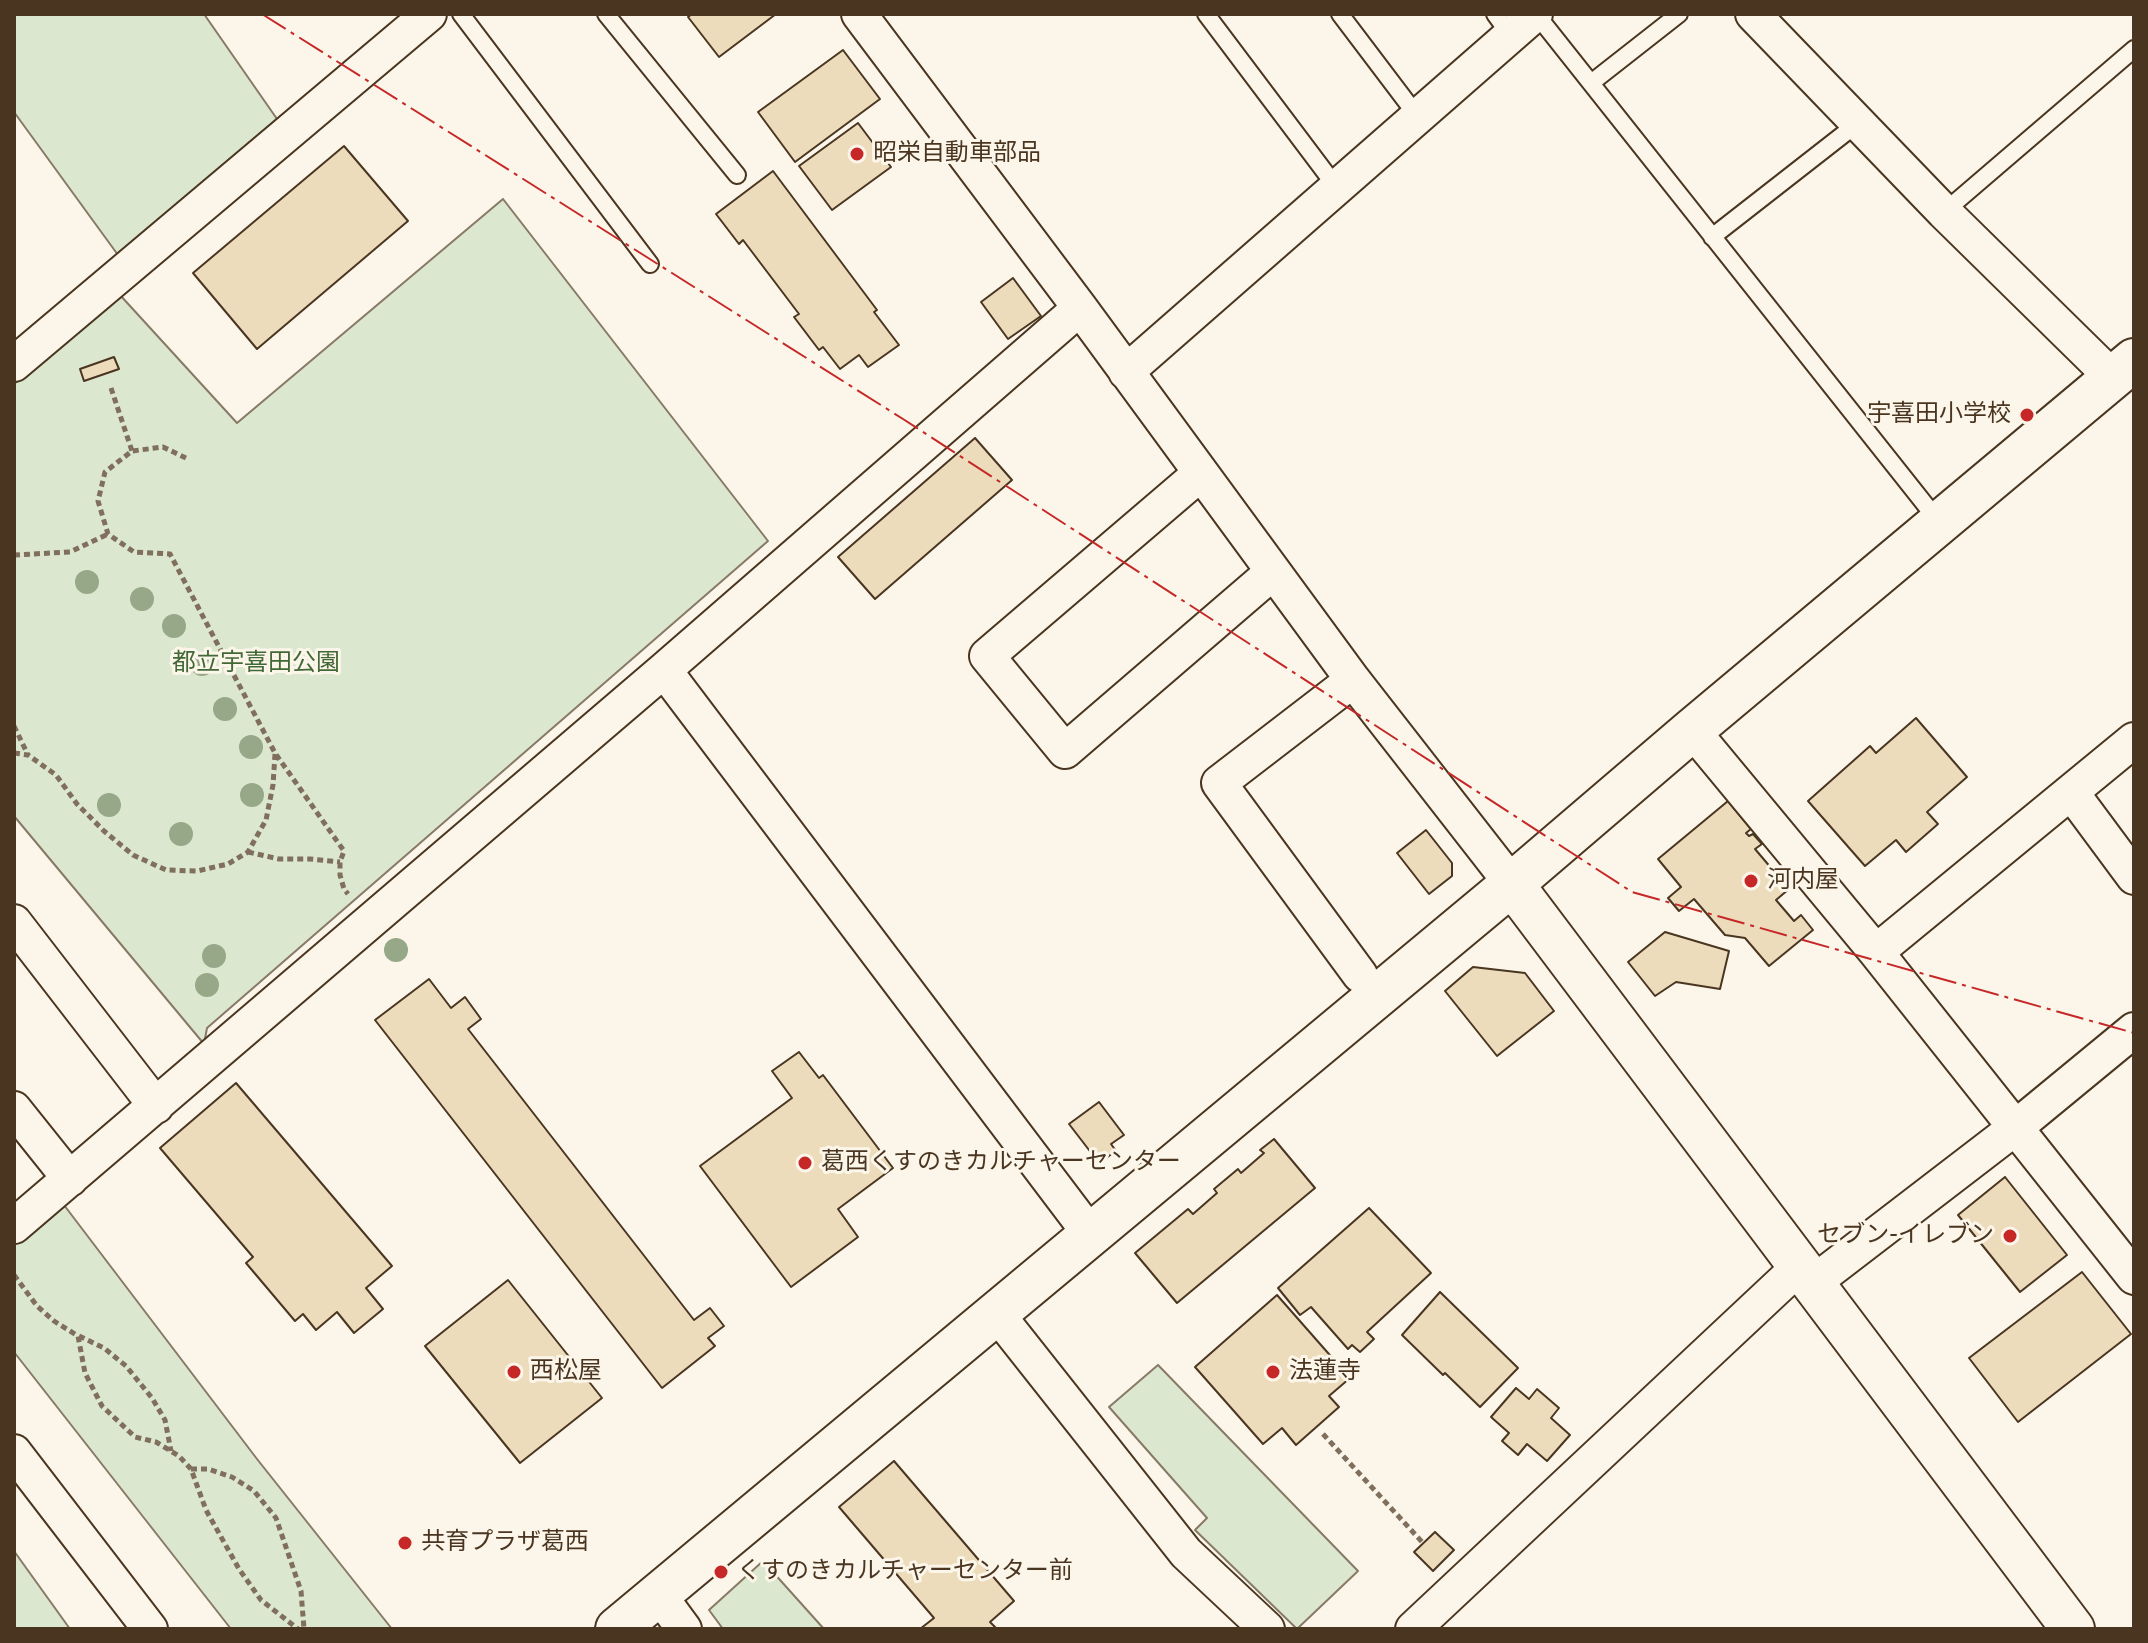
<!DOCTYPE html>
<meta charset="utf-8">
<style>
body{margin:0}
#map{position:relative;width:2148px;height:1643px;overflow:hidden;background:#fbf6e9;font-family:"DejaVu Sans",sans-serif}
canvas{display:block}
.frame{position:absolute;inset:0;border:16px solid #4a3520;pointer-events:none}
</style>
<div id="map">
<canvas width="2148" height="1643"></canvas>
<div class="frame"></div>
</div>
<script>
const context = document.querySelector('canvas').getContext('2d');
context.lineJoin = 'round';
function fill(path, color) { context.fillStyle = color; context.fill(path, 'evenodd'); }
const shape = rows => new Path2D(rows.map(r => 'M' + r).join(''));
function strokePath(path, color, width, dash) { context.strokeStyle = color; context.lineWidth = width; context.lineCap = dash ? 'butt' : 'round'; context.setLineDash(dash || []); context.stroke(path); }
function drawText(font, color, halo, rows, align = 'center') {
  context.font = font + ' "DejaVu Sans","Noto Sans JP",sans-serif'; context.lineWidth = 6; context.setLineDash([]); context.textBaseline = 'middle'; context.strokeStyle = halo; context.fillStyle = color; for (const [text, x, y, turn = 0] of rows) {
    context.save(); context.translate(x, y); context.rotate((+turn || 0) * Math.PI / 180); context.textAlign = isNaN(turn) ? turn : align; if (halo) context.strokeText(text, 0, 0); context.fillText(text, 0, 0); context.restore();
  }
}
const green = shape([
 [14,14,204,14,277,119,118,255,14,112,14,14],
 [503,199,768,541,207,1028,204,1044,14,816,14,384,120,295,237,423,503,199],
 [64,1205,257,1459,392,1629,231,1629,14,1352,14,1245,64,1205],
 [1158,1365,1358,1571,1297,1629,1195,1530,1207,1518,1109,1407,1158,1365],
 [14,1551,70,1629,14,1629,14,1551],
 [763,1561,824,1629,723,1629,709,1610,763,1561]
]);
const building = shape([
 [692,14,776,14,719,57,688,17,692,14],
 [843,50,880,99,795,162,758,112,843,50],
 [858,123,891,167,832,210,799,166,858,123],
 [344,146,408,221,257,349,193,273,344,146],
 [773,171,877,310,874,312,899,345,868,367,859,355,840,369,823,347,819,350,794,317,799,314,743,240,739,244,716,214,773,171],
 [1013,278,1041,316,1008,339,981,302,1013,278],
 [114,357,119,369,84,381,80,369,114,357],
 [975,438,1012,480,875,599,838,557,975,438],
 [1916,718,1967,777,1927,812,1938,824,1906,852,1896,840,1865,866,1808,801,1870,746,1876,753,1916,718],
 [1728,801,1751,829,1746,833,1749,836,1753,834,1762,844,1755,849,1789,889,1776,900,1794,921,1801,915,1813,930,1769,966,1745,938,1725,935,1694,899,1679,911,1668,898,1681,887,1658,859,1728,801],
 [1426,830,1452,863,1452,876,1429,894,1397,853,1426,830],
 [1665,932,1729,951,1720,989,1676,982,1655,996,1628,962,1665,932],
 [1473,967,1525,973,1554,1011,1497,1056,1445,991,1473,967],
 [429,979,451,1008,465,997,481,1019,468,1029,694,1320,710,1308,724,1326,708,1338,715,1346,662,1388,375,1020,429,979],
 [799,1052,819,1078,823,1075,893,1168,838,1209,858,1237,791,1287,700,1166,792,1098,772,1071,799,1052],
 [236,1083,392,1266,366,1288,383,1309,354,1333,337,1312,316,1330,303,1314,295,1321,246,1263,253,1257,160,1148,236,1083],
 [1099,1102,1124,1135,1111,1144,1116,1151,1099,1163,1069,1124,1099,1102],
 [1274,1139,1315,1188,1177,1303,1135,1253,1188,1209,1193,1214,1217,1193,1214,1189,1238,1169,1241,1173,1264,1153,1260,1150,1274,1139],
 [2005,1177,2067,1255,2020,1292,1958,1215,2005,1177],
 [1369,1208,1431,1273,1367,1332,1374,1339,1360,1352,1352,1345,1348,1349,1311,1307,1300,1315,1278,1288,1369,1208],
 [2082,1272,2131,1334,2018,1422,1969,1358,2082,1272],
 [508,1280,602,1398,520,1463,425,1346,508,1280],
 [1440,1292,1518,1368,1480,1407,1445,1373,1443,1375,1402,1335,1440,1292],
 [1277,1295,1350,1378,1329,1396,1339,1407,1296,1445,1282,1428,1263,1444,1195,1367,1277,1295],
 [1516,1388,1529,1399,1537,1389,1559,1408,1551,1418,1570,1435,1547,1461,1527,1444,1518,1455,1502,1441,1509,1433,1491,1417,1516,1388],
 [894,1461,1014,1601,990,1622,997,1629,920,1629,934,1618,839,1507,894,1461],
 [1435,1532,1454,1550,1433,1571,1414,1552,1435,1532]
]);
const path = shape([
 [111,388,132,451],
 [186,458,163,447,132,451,105,472,98,501,108,534,134,552,170,554,275,753,344,851,340,862,340,875,344,889,348,894],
 [14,555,70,552,108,534],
 [14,726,28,755],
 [14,753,28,755,56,775,77,804,104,831,133,855,166,870,197,871,228,864,248,852,266,820,273,785,275,754],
 [248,852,279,859,310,859,340,862],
 [14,1275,37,1306,54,1321,78,1336,85,1373,102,1406,135,1437,156,1442,179,1456,191,1469,206,1510,239,1569,261,1600,298,1629],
 [79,1336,104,1348,126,1366,152,1398,165,1420,171,1451],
 [1323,1434,1423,1543],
 [191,1469,208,1469,232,1477,254,1491,276,1518,301,1591,304,1629]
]);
const service = shape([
 [461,14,650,264],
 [606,14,737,175],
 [1206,14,1337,188],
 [1340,14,1418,117],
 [1495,14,1511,36],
 [1536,14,1939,522],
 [1591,83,1679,14],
 [1944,212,2134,49],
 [1712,237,1858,123]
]);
const minor = shape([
 [859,14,1080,308,1353,680,1512,884],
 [1753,14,1944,212,2113,378],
 [14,364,429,14],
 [1126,372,1535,14],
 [1201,473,987,656,1065,751,1273,572],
 [664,670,1091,1235],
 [1353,680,1219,783,1360,975],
 [1692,730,1876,952,2134,1277],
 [2071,792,2134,877],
 [14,922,156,1106],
 [1876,952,2134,740],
 [14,1109,70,1179],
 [14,1226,664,670,1080,308],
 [1813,1283,2015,1128,2134,1030],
 [997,1314,1186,1553,1267,1629],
 [14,1452,150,1629],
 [659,1595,684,1629],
 [1413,1629,1800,1266]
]);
const tertiary = shape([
 [1512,884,2073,1629],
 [617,1629,1512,884,1692,730,2134,360]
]);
const power = shape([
 [262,14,903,419,1632,892,2134,1033]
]);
const trees = [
 [87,582],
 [142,599],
 [174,626],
 [202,664],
 [225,709],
 [251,747],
 [252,795],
 [109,805],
 [181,834],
 [396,950],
 [214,956],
 [207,985]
];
const markers = [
 [857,154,8,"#c62828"],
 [2027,415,8,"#c62828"],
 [1751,881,8,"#c62828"],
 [805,1163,8,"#c62828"],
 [2010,1236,8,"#c62828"],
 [514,1372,8,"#c62828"],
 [1273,1372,8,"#c62828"],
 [405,1543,8,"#c62828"],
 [721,1572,8,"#c62828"]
];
const poiNames = [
 ["昭栄自動車部品",873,154],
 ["宇喜田小学校",2011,415,"right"],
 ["河内屋",1767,881],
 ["葛西くすのきカルチャーセンター",821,1163],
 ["セブン-イレブン",1994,1236,"right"],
 ["西松屋",530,1372],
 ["法蓮寺",1289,1372],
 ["共育プラザ葛西",421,1543],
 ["くすのきカルチャーセンター前",737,1572]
];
const parkNames = [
 ["都立宇喜田公園",256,664]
];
fill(green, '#dce7d0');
strokePath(green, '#887966', 2);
fill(building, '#ecdcbc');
strokePath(building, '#4a3520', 2);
strokePath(service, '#4a3520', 20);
strokePath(minor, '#4a3520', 38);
strokePath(tertiary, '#4a3520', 46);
strokePath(path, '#7f6f5c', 5, [6, 4]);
strokePath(service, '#fbf6e9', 16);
strokePath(minor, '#fbf6e9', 34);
strokePath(tertiary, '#fbf6e9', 42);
strokePath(power, '#c62828', 2, [28, 6, 4, 6]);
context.fillStyle = '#96a887';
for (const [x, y] of trees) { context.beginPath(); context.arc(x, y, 12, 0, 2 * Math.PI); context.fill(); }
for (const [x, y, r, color] of markers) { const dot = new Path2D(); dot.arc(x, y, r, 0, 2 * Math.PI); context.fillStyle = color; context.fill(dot); strokePath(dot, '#fbf6e9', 3); }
drawText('24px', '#4a3520', '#fbf6e9', poiNames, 'left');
drawText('24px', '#436837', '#fbf6e9', parkNames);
</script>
